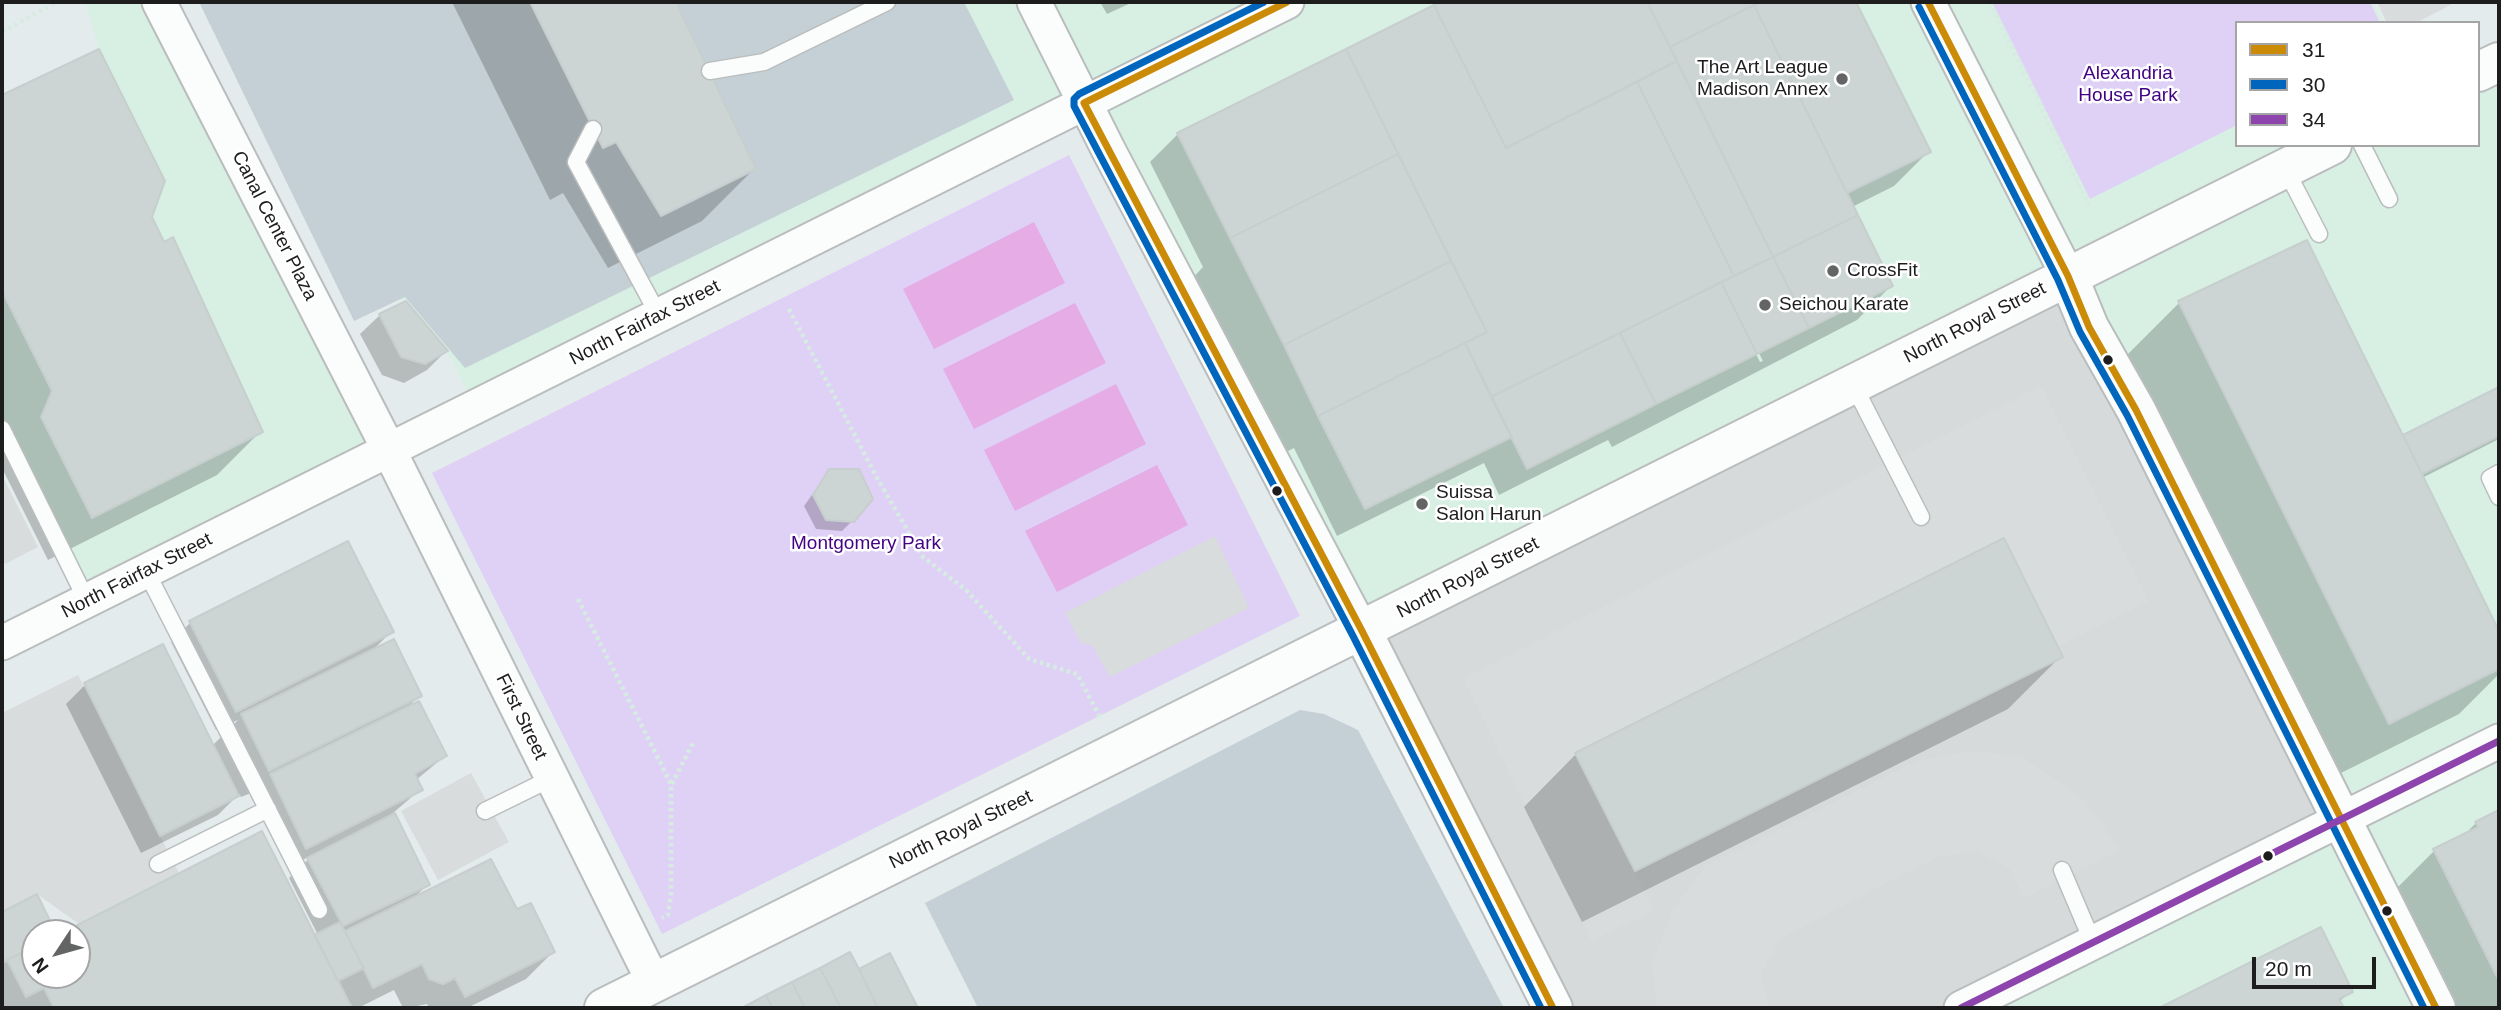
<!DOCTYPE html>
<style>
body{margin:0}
#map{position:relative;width:2501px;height:1010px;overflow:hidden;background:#e4ebec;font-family:Arial,sans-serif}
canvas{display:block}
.frame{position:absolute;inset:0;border:4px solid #1d1d1d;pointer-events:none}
.legend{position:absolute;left:2235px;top:21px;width:245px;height:126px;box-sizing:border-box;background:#fff;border:2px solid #a5a5a5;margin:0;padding:9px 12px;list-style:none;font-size:21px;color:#1d1d1d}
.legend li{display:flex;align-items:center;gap:14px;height:35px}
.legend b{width:35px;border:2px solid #a5a5a5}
.north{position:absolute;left:21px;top:919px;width:70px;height:70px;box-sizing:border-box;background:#fff;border:2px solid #a5a5a5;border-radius:50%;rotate:234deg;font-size:19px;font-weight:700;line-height:28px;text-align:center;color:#1d1d1d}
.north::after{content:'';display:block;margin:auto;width:24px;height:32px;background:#636565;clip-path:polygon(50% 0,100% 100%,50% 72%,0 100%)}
.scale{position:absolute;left:2252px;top:957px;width:124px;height:32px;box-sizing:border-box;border:4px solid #1d1d1d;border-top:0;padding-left:9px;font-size:21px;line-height:24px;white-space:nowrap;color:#1d1d1d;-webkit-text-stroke:5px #fff;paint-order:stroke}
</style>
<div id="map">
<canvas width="2501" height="1010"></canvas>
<div class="frame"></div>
<ul class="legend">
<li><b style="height:9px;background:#cb8b06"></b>31</li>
<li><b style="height:9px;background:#0065bd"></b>30</li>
<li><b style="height:9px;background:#8e44ad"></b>34</li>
</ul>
<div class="north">N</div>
<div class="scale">20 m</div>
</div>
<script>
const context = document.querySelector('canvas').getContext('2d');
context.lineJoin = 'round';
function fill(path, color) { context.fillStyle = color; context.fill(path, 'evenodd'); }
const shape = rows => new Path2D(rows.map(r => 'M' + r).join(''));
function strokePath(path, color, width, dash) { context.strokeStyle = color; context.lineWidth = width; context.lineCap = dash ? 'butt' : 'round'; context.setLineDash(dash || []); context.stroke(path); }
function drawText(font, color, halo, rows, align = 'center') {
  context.font = font + ' Arial,sans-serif'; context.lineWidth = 5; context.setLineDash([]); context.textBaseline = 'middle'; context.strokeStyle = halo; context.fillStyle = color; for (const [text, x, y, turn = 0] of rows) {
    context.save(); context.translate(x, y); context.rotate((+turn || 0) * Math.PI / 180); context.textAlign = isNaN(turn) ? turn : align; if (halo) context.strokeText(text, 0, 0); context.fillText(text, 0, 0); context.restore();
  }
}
const residential = shape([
 [2065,279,2332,808,1964,1008,1550,1008,1360,633]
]);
const commercial = shape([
 [85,2,159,2,389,450,94,597,2,427,2,95,99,49],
 [220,2,2373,2,2384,23,2237,23,2237,145,2478,145,2478,74,2499,63,2499,1008,1964,1008,2338,821,2065,279,1360,633,1081,105,476,408,450,357,316,193]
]);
const construction = shape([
 [199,2,964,2,1014,100,465,368,405,297,354,321],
 [1300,710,1324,714,1358,730,1504,1008,978,1008,925,903]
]);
const park = shape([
 [1992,2,2370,2,2380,23,2237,23,2237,125,2090,199],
 [1069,155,1300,616,662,934,432,473]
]);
const pitch = shape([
 [1034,222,1065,283,934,349,903,289],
 [1075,303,1106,363,974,429,943,369],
 [1116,384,1146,444,1015,511,984,450],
 [1157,465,1188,525,1057,592,1025,531]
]);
const parking = shape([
 [2377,2,2456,2,2416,23,2387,23],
 [2041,386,2149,601,2057,647,2003,539,1576,752,1654,911,1591,941,1463,678],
 [2,475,38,547,5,564,2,557],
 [1215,536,1249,608,1110,677,1092,645,1081,643,1065,613],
 [78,675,179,873,79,924,37,894,2,912,2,713],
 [1974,751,2023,757,2086,801,2120,851,2024,898,2009,868,1976,851,1937,857,1781,938,1761,974,1769,1008,1657,1008,1652,963,1673,909,1705,866,1919,760],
 [471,773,509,842,438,880,401,811]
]);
const shadow = shape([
 [452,2,673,2,754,169,702,221,608,268,563,193,550,200],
 [1100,2,1133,2,1107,14],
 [1444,2,1854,2,1928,152,1894,186,1852,207,1891,286,1857,320,1612,447,1608,440,1499,495,1484,463,1337,536,1294,448,1274,458,1187,284,1203,267,1150,162,1178,134],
 [1726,295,1729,295,1763,361,1760,362],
 [98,51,150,217,261,431,217,475,48,560,2,468,2,453,9,436,2,422,2,97],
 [2306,242,2402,438,2499,389,2499,439,2422,478,2499,635,2499,674,2459,714,2335,776,2126,356,2179,303],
 [380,315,446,351,427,370,404,383,382,375,360,334],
 [830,470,852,521,842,531,816,529,804,506],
 [190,623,391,632,372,651,420,695,408,707,445,756,416,780,421,789,393,813,428,884,413,899,516,912,553,952,526,979,467,1008,429,1008,427,1004,407,1008,402,1006,394,990,358,1008,2,1008,2,914,36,897,54,933,35,933,35,975,77,975,77,933,64,933,262,833,314,937,318,935,289,878,313,855,287,867,251,793,241,797,239,794,218,815,141,853,66,704,85,685,212,746,238,720,216,730,171,642],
 [2061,656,2008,709,1582,922,1524,807,1576,754],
 [2499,812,2499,1008,2447,1008,2390,895,2434,851,2463,836,2476,823],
 [2320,929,2351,991,2339,1002,2342,1008,2163,1008],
 [849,955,858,971,889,955,916,1008,745,1008]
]);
const building = shape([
 [530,2,676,2,756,169,661,216,616,142,603,148,530,2],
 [1440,2,1647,2,1677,61,1506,148,1434,5,1440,2],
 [1647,2,1752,2,1754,5,1670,47,1647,2],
 [1761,2,1856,2,1931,152,1847,193,1754,5,1761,2],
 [1434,5,1506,148,1637,82,1734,276,1491,397,1465,343,1487,332,1346,49,1434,5],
 [1754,5,1858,215,1773,257,1670,47,1754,5],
 [99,49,165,181,152,217,164,242,173,237,263,432,92,518,41,417,52,391,2,291,2,95,99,49],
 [1346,49,1398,154,1230,238,1177,133,1346,49],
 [1677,61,1773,257,1734,276,1637,82,1677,61],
 [1398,154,1451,261,1284,345,1230,238,1398,154],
 [1858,215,1893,286,1809,328,1773,257,1858,215],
 [2307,240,2499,631,2499,669,2389,724,2178,301,2307,240],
 [1773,257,1809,328,1757,354,1721,282,1773,257],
 [1451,261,1487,332,1318,416,1284,345,1451,261],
 [1721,282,1757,354,1656,404,1620,333,1721,282],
 [406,301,448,351,425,364,401,357,379,314,406,301],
 [1620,333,1656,404,1527,469,1491,397,1620,333],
 [1465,343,1512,437,1365,509,1318,416,1465,343],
 [2499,387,2499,436,2422,474,2403,435,2499,387],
 [829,469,859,469,873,499,854,522,826,520,813,495,829,469],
 [2004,538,2063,657,1635,871,1575,753,2004,538],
 [348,541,394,632,236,712,189,621,348,541],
 [394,639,422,696,269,771,241,714,394,639],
 [163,644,239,796,160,836,84,683,163,644],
 [419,701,447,756,415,774,423,790,306,849,270,774,419,701],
 [2499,810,2499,981,2433,849,2478,827,2475,822,2499,810],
 [395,813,430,885,343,926,307,858,395,813],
 [262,831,352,1008,54,1008,44,988,26,997,7,960,35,946,35,975,77,975,77,933,62,933,262,831],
 [491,859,517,909,531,903,555,952,465,997,455,978,443,984,429,979,422,964,373,988,345,931,491,859],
 [37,894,56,933,35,933,35,946,2,963,2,912,37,894],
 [340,922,364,968,338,981,314,935,340,922],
 [2321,927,2353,992,2339,999,2344,1008,2159,1008,2321,927],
 [850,952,859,969,878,1008,841,1008,820,968,850,952],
 [890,953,918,1008,878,1008,859,969,890,953],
 [820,968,841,1008,805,1008,792,982,820,968],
 [792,982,805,1008,772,1008,766,995,792,982],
 [766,995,772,1008,742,1008,766,995]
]);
const path = shape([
 [1990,2,2091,210],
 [2,32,57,2],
 [789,309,876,476,923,557,966,590,1029,659,1077,674,1100,717],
 [578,599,671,784,671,895,668,915,662,918],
 [672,784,694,741]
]);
const service = shape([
 [710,71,764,62,887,2],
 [593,129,576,162,659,316],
 [2362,145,2389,199],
 [2285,168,2319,234],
 [1853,384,1921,517],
 [2,429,87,601],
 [2499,473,2490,478,2499,497],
 [146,571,319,910],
 [485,811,552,778],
 [158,864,268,809],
 [2062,870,2093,943]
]);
const minor = shape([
 [159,2,389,450,654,983],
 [1034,2,1109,151,1362,631],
 [1928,2,2068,276],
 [2,643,1287,2],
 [1961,1008,2499,741]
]);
const tertiary = shape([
 [2478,72,2499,62],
 [2068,276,2089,327,2136,410,2436,1008],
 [1362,631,1553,1008],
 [604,1008,2332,145]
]);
const bus1 = shape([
 [1287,2,1084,103,1362,631,1553,1008],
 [1928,2,2068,276,2089,327,2136,410,2436,1008]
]);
const bus2 = shape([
 [1264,2,1079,94,1074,99,1074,106,1353,636,1541,1008],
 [1919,7,2058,280,2080,332,2127,415,2424,1008]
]);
const bus3 = shape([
 [1961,1008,2499,741]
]);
const markers = [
 [1842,79,7,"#636565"],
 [1833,271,7,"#636565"],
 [1765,305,7,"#636565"],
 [2108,360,6,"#1d1d1d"],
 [1277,491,6,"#1d1d1d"],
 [1422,504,7,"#636565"],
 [2268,856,6,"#1d1d1d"],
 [2387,911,6,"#1d1d1d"]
];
const poiNames = [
 ["The Art League",1828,68,"right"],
 ["Madison Annex",1828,90,"right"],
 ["CrossFit",1847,271],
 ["Seichou Karate",1779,305],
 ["Suissa",1436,493],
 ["Salon Harun",1436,515]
];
const parkNames = [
 ["Alexandria",2128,74],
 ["House Park",2128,96],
 ["Montgomery Park",866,544]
];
const streetNames = [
 ["Canal Center Plaza",274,226,63],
 ["North Fairfax Street",645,323,-27],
 ["North Royal Street",1975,323,-27],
 ["North Fairfax Street",137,576,-27],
 ["North Royal Street",1468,578,-27],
 ["First Street",521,717,64],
 ["North Royal Street",961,830,-26]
];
fill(residential, '#d6dada');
fill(commercial, '#d8efe4');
fill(construction, '#c5d0d6');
fill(park, '#dfd0f6');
fill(pitch, '#e5ace6');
fill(parking, '#d9dcdc');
fill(shadow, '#0003');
fill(building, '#cdd4d4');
strokePath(building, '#c6cfce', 2);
strokePath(service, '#babdbd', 19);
strokePath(minor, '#babdbd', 37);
strokePath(tertiary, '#babdbd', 42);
strokePath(path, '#d6ebe2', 4.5, [3.5, 3.5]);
strokePath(service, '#fbfcfc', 16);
strokePath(minor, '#fbfcfc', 33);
strokePath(tertiary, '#fbfcfc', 38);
strokePath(bus1, '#cb8b06', 7);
strokePath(bus2, '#0065bd', 7);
strokePath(bus3, '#8e44ad', 7);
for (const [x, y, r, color] of markers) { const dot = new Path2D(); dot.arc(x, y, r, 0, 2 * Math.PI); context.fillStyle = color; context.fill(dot); strokePath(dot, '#fff', 2.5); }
drawText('19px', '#1d1d1d', '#fff', poiNames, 'left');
drawText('19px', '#420283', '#fff', parkNames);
drawText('19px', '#1d1d1d', '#fff', streetNames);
</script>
